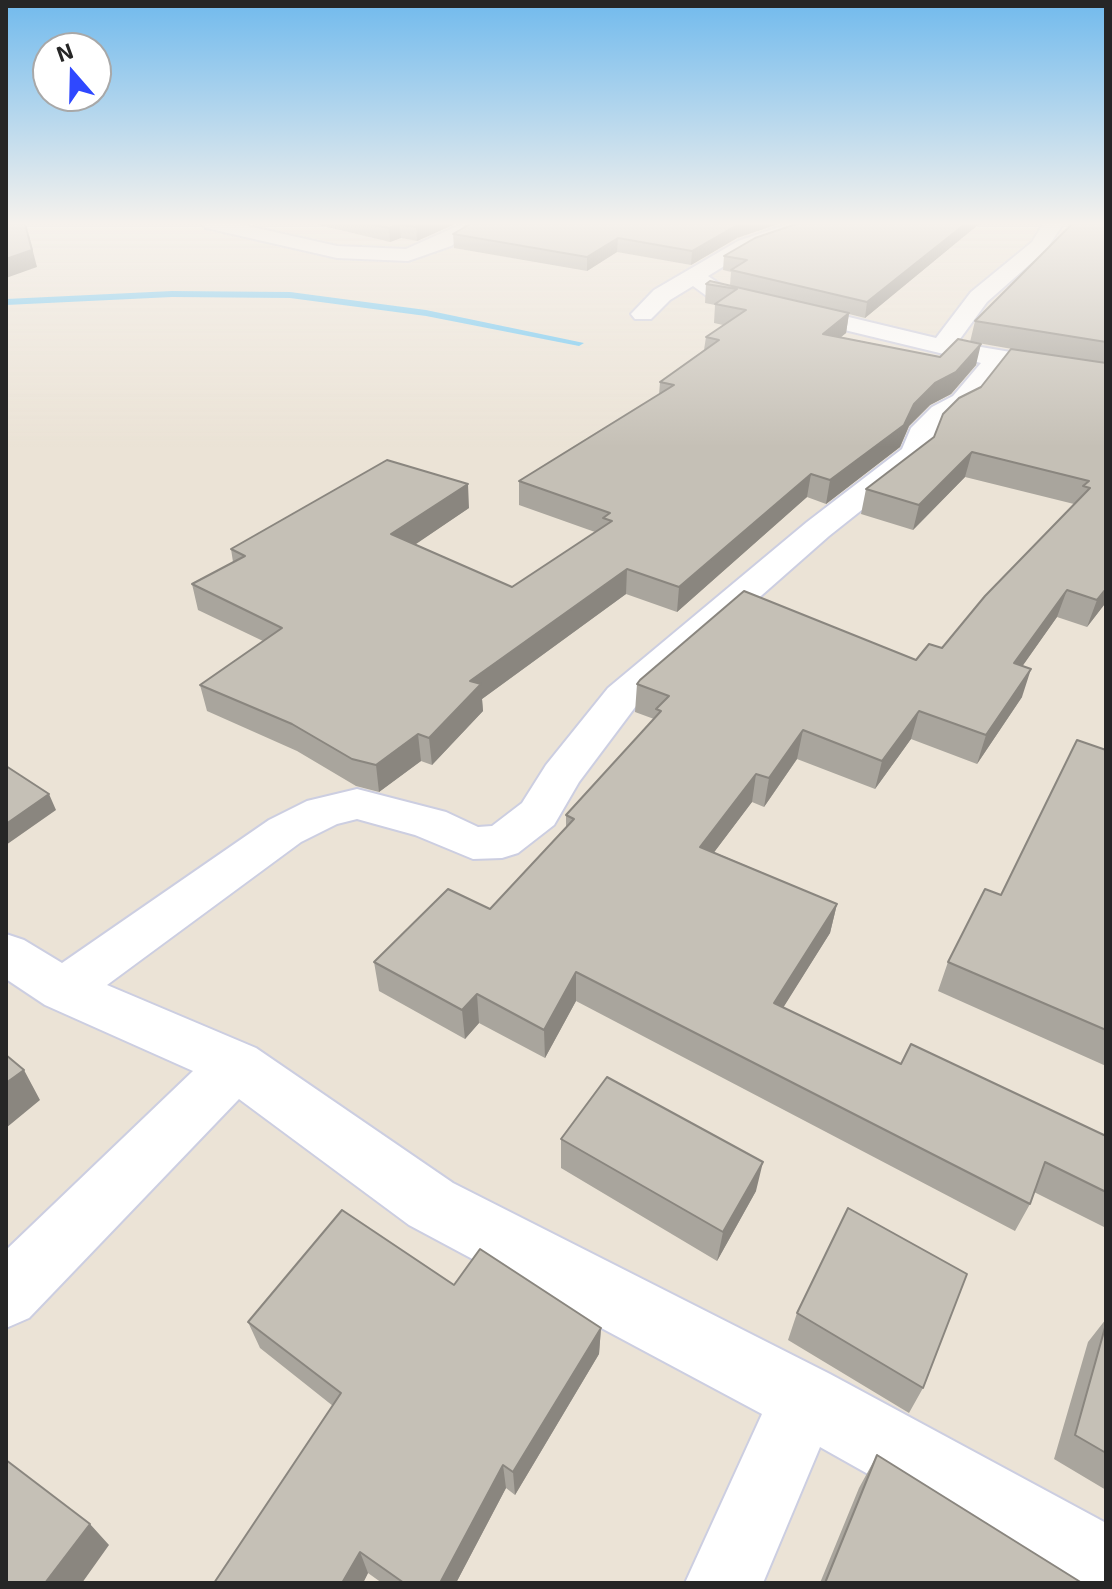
<!DOCTYPE html>
<style>
body{margin:0}
#map{position:relative;width:1112px;height:1589px;overflow:hidden;background:#ebe3d6;font-family:"Exo 2",sans-serif}
canvas{display:block}
.frame{position:absolute;inset:0;border:8px solid #262626;pointer-events:none}
.north{position:absolute;left:32px;top:32px;width:80px;height:80px;box-sizing:border-box;background:#fff;border:2px solid #a8a8a8;border-radius:50%;rotate:340deg;font-size:22px;font-weight:700;line-height:32px;text-align:center;color:#262626}
.north::after{content:'';display:block;margin:auto;width:28px;height:36px;background:#2f48ff;clip-path:polygon(50% 0,100% 100%,50% 72%,0 100%)}
</style>
<div id="map">
<canvas width="1112" height="1589"></canvas>
<div class="frame"></div>
<div class="north">N</div>
</div>
<script>
const context = document.querySelector('canvas').getContext('2d');
context.lineJoin = 'round';
const shape = rows => new Path2D(rows.map(r => 'M' + r).join(''));
function fill(path, color) { context.fillStyle = color; context.fill(path, 'evenodd'); }
function strokePath(path, color, width, dash) { context.strokeStyle = color; context.lineWidth = width; context.lineCap = dash ? 'butt' : 'round'; context.setLineDash(dash || []); context.stroke(path); }
const stream = shape([
 [172,291,290,292,426,310,584,343,579,346,426,316,290,298,172,297,6,305,6,299,172,291]
]);
const minor = shape([
 [203,224,239,224,337,246,406,249,462,224,487,224,451,246,408,261,337,258,206,228,203,224],
 [788,224,817,224,814,228,752,249,708,276,724,287,936,338,971,292,1032,242,1043,224,1063,224,1046,250,987,302,957,343,1106,368,1106,384,1004,368,973,408,952,419,935,436,926,459,829,536,636,706,579,782,554,825,518,853,502,858,473,859,415,835,357,819,337,824,301,842,107,985,256,1048,453,1183,830,1374,1106,1523,1106,1583,1062,1583,820,1447,763,1583,685,1583,762,1414,409,1225,239,1099,29,1318,6,1328,6,1250,193,1071,45,1005,6,979,6,934,24,940,62,963,269,820,307,801,357,789,446,812,478,827,492,826,522,803,546,765,608,688,807,522,902,449,911,428,932,407,953,396,981,363,708,297,693,286,670,300,651,319,635,319,631,314,654,290,738,241,788,224]
]);
const wall = shape([
 [315,224,455,224,417,241,401,238,390,242],
 [979,224,865,318,849,314,846,333,841,337,940,357,970,342,975,321,1106,224,1106,606,1104,605,1087,627,1057,617,1022,666,1022,697,977,764,911,739,875,789,797,759,764,807,752,802,714,852,837,904,830,933,783,1007,901,1064,1106,1136,1106,1228,1034,1192,1030,1204,1015,1231,576,1001,545,1058,479,1023,465,1039,379,991,374,962,490,909,566,828,566,815,654,719,635,712,637,684,916,660,942,648,1074,504,965,477,913,530,861,514,866,489,934,437,1018,350,978,343,976,365,951,394,930,405,909,426,900,447,826,504,807,497,677,612,626,594,482,699,483,711,432,765,421,761,379,792,356,786,297,751,207,711,200,685,263,641,198,610,192,584,233,562,231,549,469,508,415,544,512,587,595,532,519,505,519,481,659,395,660,382,704,350,706,337,723,325,714,323,715,305,705,303,706,284,730,285,731,272,723,270,724,256],
 [453,234,737,238,691,265,617,252,587,271,454,248],
 [1106,750,1106,1066,938,991,948,962,1001,895],
 [561,1139,756,1191,717,1261,561,1168],
 [454,1285,601,1328,599,1354,515,1495,506,1488,456,1583,382,1583,368,1573,363,1583,214,1583,333,1406,260,1348,248,1322],
 [797,1313,923,1388,909,1413,788,1340],
 [1106,1319,1106,1490,1054,1459,1088,1342],
 [877,1455,1082,1583,820,1583,859,1488]
]);
const shadedWall = shape([
 [26,224,37,267,6,278,6,259],
 [400,224,401,238,390,242,389,228],
 [423,224,455,224,417,241,416,227],
 [738,224,779,224,737,238,691,265,692,251],
 [965,224,979,224,865,318,867,302],
 [618,238,617,252,587,271,587,257],
 [849,313,846,333,820,354,823,334],
 [981,344,976,365,951,394,930,405,909,426,900,447,826,504,830,480,935,383],
 [972,452,965,477,913,530,919,505],
 [811,474,807,497,677,612,679,587],
 [468,484,469,508,394,559,391,534],
 [627,569,626,594,482,699,483,711,432,765,429,738,470,681],
 [1106,589,1106,600,1104,605,1087,627,1097,600],
 [1067,590,1057,617,1005,691,1014,663],
 [1031,669,1022,697,977,764,986,735],
 [919,711,911,739,875,789,882,761],
 [803,730,797,759,764,807,769,778],
 [418,734,421,761,379,792,376,765],
 [756,774,752,802,697,875,700,847],
 [49,794,56,810,6,845,6,824],
 [837,904,830,933,768,1032,774,1003],
 [576,972,576,1001,545,1058,544,1030],
 [477,994,479,1023,465,1039,462,1010],
 [24,1070,40,1100,6,1128,6,1083],
 [763,1162,756,1191,717,1261,723,1232],
 [601,1328,599,1354,515,1495,513,1472],
 [503,1465,506,1488,456,1583,440,1583],
 [90,1524,109,1545,82,1583,45,1583],
 [360,1552,368,1573,363,1583,342,1583]
]);
const building = shape([
 [6,224,25,224,32,250,6,259,6,224],
 [371,224,423,224,416,227,400,224,389,228,371,224],
 [470,224,739,224,692,251,618,238,587,257,453,234,470,224],
 [796,224,965,224,867,302,731,270,747,260,724,256,755,238,796,224],
 [1072,224,1106,224,1106,342,975,321,1072,224],
 [710,281,849,313,823,334,940,357,958,339,981,344,956,372,935,383,914,404,904,425,830,480,811,474,679,587,627,569,470,681,481,684,429,738,418,734,376,765,352,759,292,724,200,685,282,628,192,584,245,556,231,549,387,460,468,484,391,534,512,587,612,521,603,518,610,513,519,481,674,385,660,382,719,340,706,337,746,310,715,304,737,289,706,284,710,281],
 [1011,349,1106,363,1106,589,1097,600,1067,590,1014,663,1031,669,986,735,919,711,882,761,803,730,769,778,756,774,700,847,837,904,774,1003,901,1064,911,1044,1106,1136,1106,1192,1045,1162,1030,1204,576,972,544,1030,477,994,462,1010,374,962,448,889,490,909,574,819,566,815,661,711,656,709,669,696,637,684,640,680,744,591,916,660,929,644,942,648,985,596,1090,488,1083,486,1089,481,972,452,919,505,866,489,934,437,943,414,959,398,981,387,1011,349],
 [1077,740,1106,750,1106,1030,948,962,985,889,1001,895,1077,740],
 [6,766,49,794,6,824,6,766],
 [6,1055,24,1070,6,1083,6,1055],
 [607,1077,763,1162,723,1232,561,1139,607,1077],
 [848,1208,967,1274,923,1388,797,1313,848,1208],
 [342,1210,454,1285,480,1249,601,1328,513,1472,503,1465,440,1583,404,1583,360,1552,342,1583,214,1583,341,1393,248,1322,342,1210],
 [1106,1324,1106,1453,1075,1435,1106,1324],
 [877,1455,1082,1583,825,1583,877,1455],
 [6,1460,90,1524,45,1583,6,1583,6,1460]
]);
fill(stream, '#60c4f5');
strokePath(minor, '#cccee1', 4);
fill(minor, '#fff');
fill(wall, '#a9a59d');
fill(shadedWall, '#8a867f');
fill(building, '#c5c0b6');
strokePath(building, '#8a867f', 2);
const sky = context.createLinearGradient(0, 0, 0, 447);
sky.addColorStop(0, '#71baed');
sky.addColorStop(0.5, '#f6f2ed');
sky.addColorStop(1, '#f6f2ed00');
context.fillStyle = sky;
context.fillRect(0, 0, 1112, 447);
</script>
